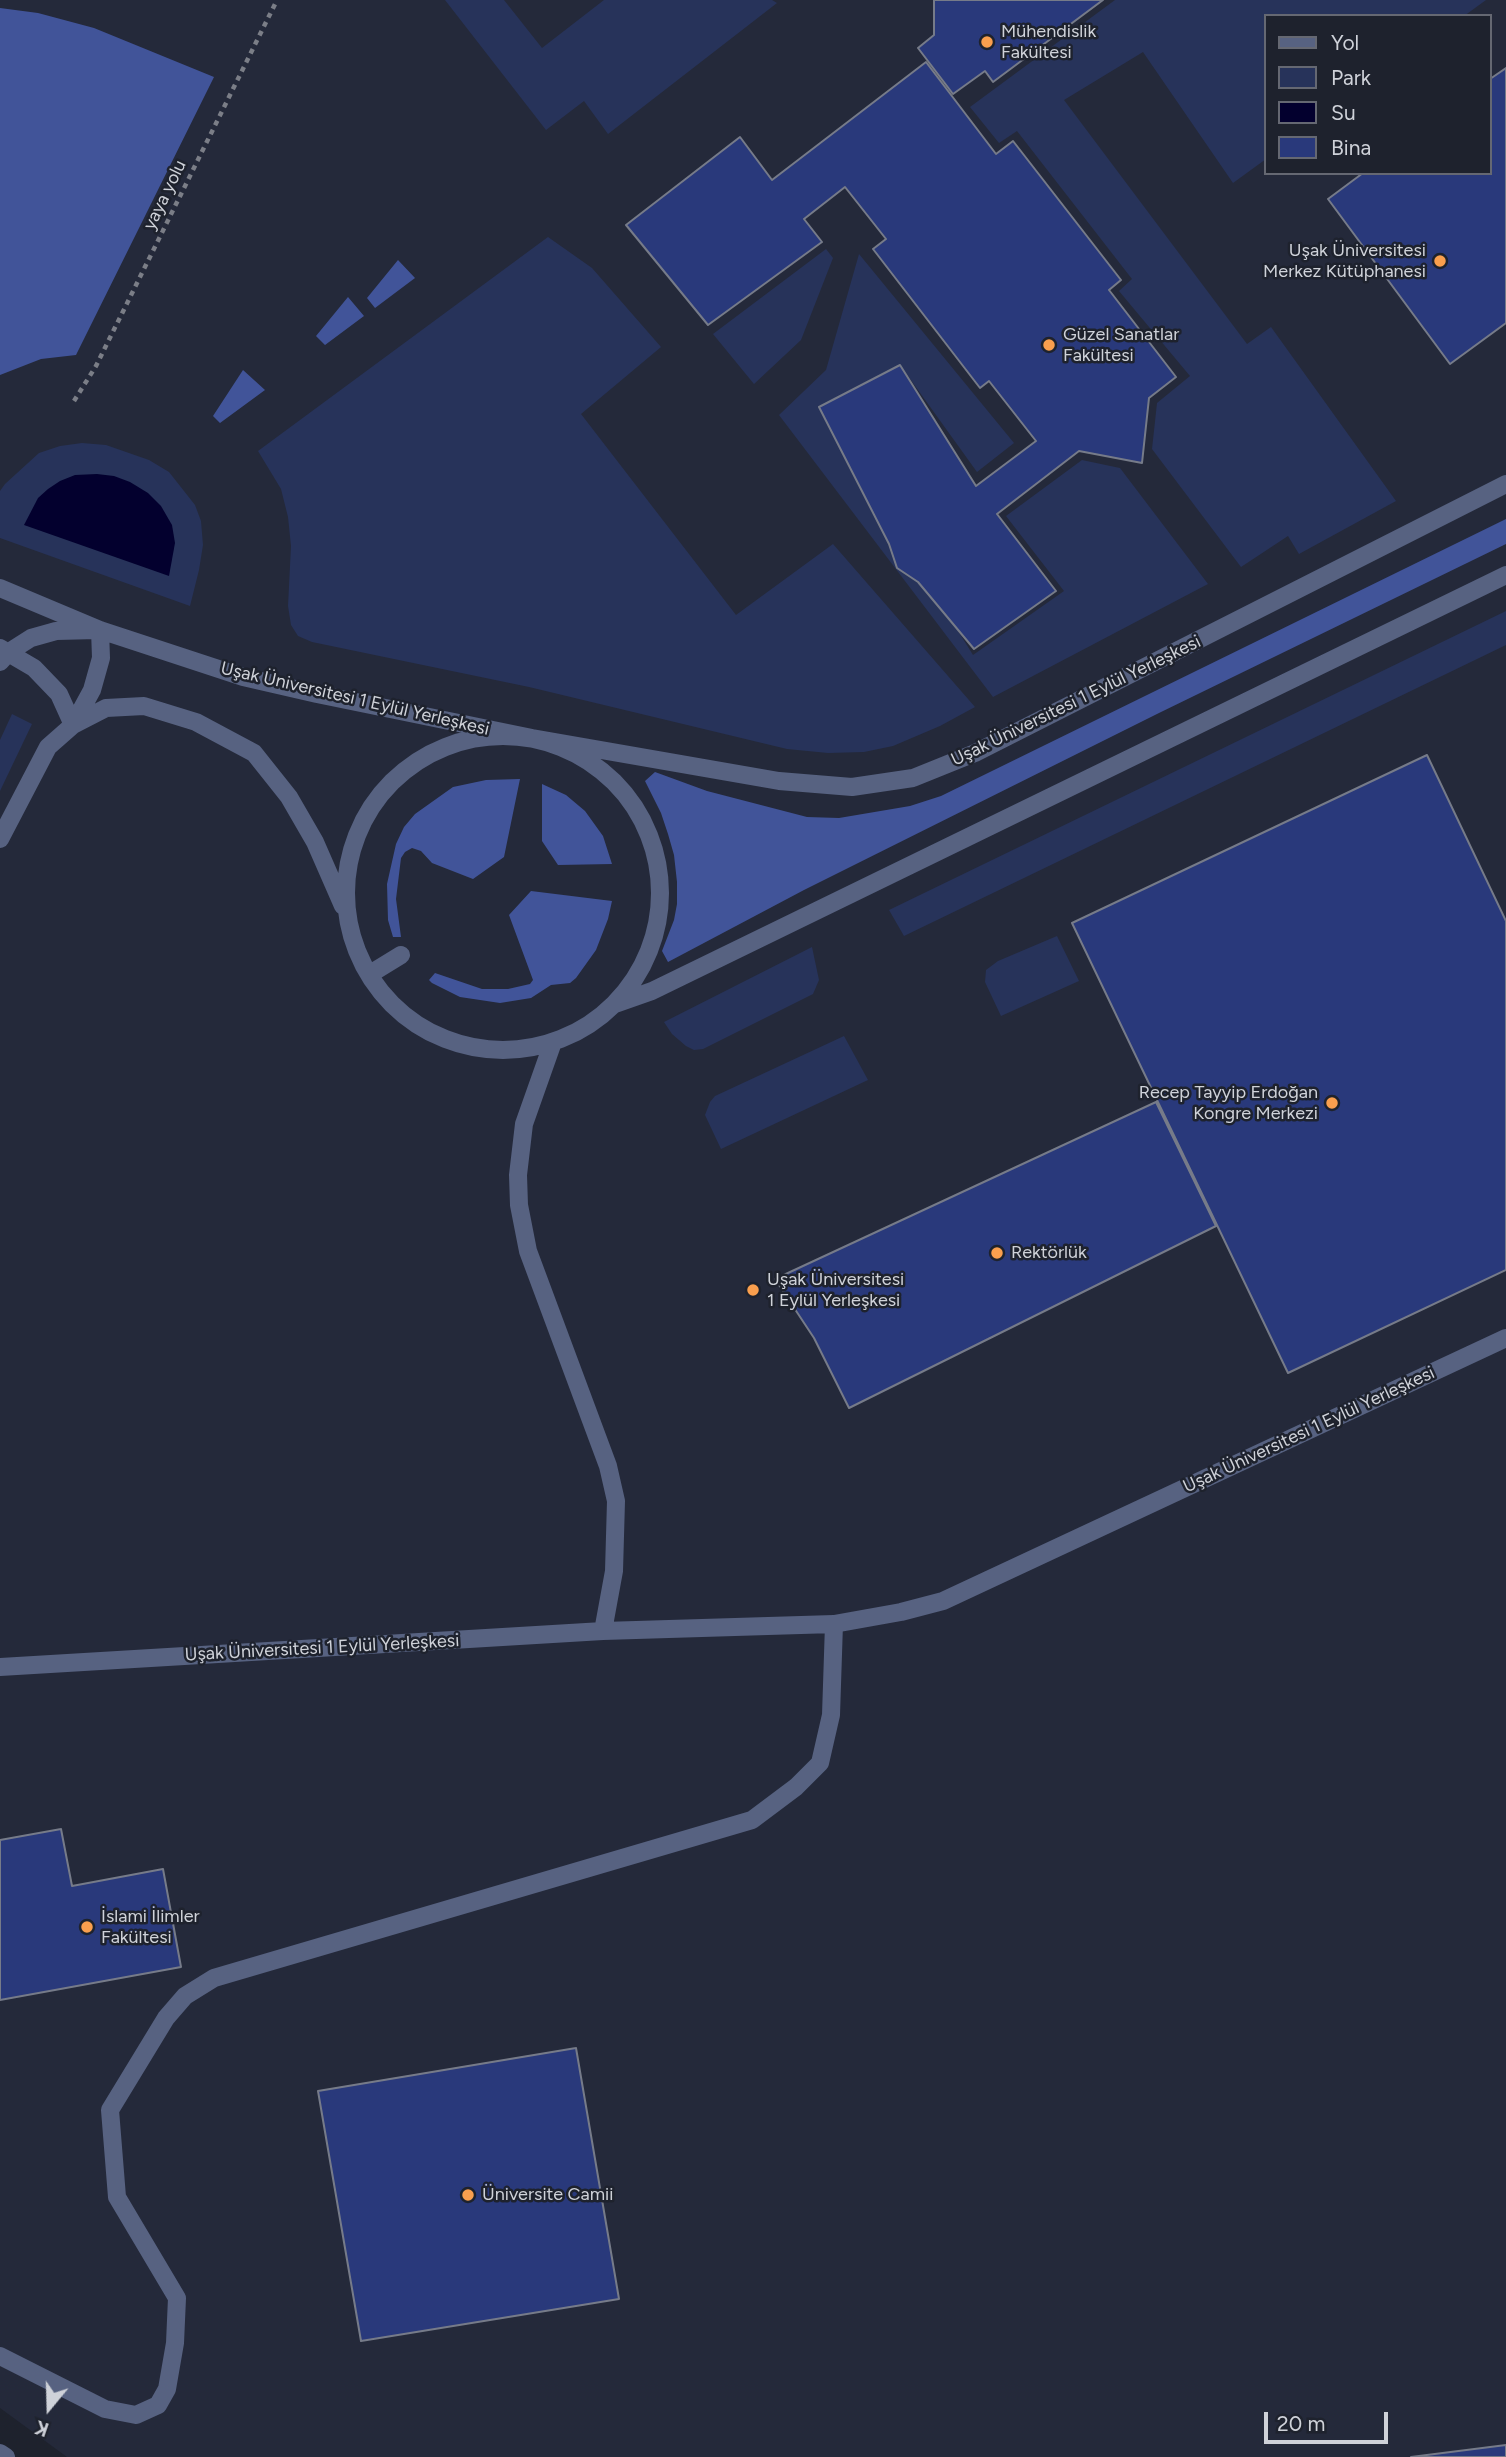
<!DOCTYPE html>
<meta charset="utf-8">
<style>
body{margin:0}
#map{position:relative;width:1506px;height:2457px;overflow:hidden;background:#1e222d;font-family:Figtree,sans-serif}
canvas{display:block}
.legend{position:absolute;left:1264px;top:14px;width:228px;height:161px;box-sizing:border-box;background:#1e222d;border:2px solid #656872;margin:0;padding:9px 12px;list-style:none;font-size:21px;color:#cfd2d9}
.legend li{display:flex;align-items:center;gap:14px;height:35px}
.legend b{width:35px;border:2px solid #656872}
.north{position:absolute;left:14px;top:2373px;width:70px;height:70px;-webkit-text-stroke:5px #1e222d;paint-order:stroke;rotate:199deg;font-size:19px;font-weight:700;line-height:28px;text-align:center;color:#cfd2d9}
.north::after{content:'';display:block;margin:auto;width:24px;height:32px;background:#cfd2d9;clip-path:polygon(50% 0,100% 100%,50% 72%,0 100%)}
.scale{position:absolute;left:1264px;top:2412px;width:124px;height:32px;box-sizing:border-box;border:4px solid #cfd2d9;border-top:0;padding-left:9px;font-size:21px;line-height:24px;white-space:nowrap;color:#cfd2d9;-webkit-text-stroke:5px #1e222d;paint-order:stroke}
</style>
<div id="map">
<canvas width="1506" height="2457"></canvas>
<ul class="legend">
<li><b style="height:9px;background:#576281"></b>Yol</li>
<li><b style="height:19px;background:#27335a"></b>Park</li>
<li><b style="height:19px;background:#03002e"></b>Su</li>
<li><b style="height:19px;background:#29397b"></b>Bina</li>
</ul>
<div class="north">K</div>
<div class="scale">20 m</div>
</div>
<script>
const context = document.querySelector('canvas').getContext('2d');
context.lineJoin = 'round';
function fill(path, color) { context.fillStyle = color; context.fill(path, 'evenodd'); }
const shape = rows => new Path2D(rows.map(r => 'M' + r).join(''));
function strokePath(path, color, width, dash) { context.strokeStyle = color; context.lineWidth = width; context.lineCap = dash ? 'butt' : 'round'; context.setLineDash(dash || []); context.stroke(path); }
function drawText(font, color, halo, rows, align = 'center') {
  context.font = font + ' Figtree,sans-serif'; context.lineWidth = 5; context.setLineDash([]); context.textBaseline = 'middle'; context.strokeStyle = halo; context.fillStyle = color; for (const [text, x, y, turn = 0] of rows) {
    context.save(); context.translate(x, y); context.rotate((+turn || 0) * Math.PI / 180); context.textAlign = isNaN(turn) ? turn : align; if (halo) context.strokeText(text, 0, 0); context.fillText(text, 0, 0); context.restore();
  }
}
const built = shape([
 [0,0,1506,0,1506,2457,67,2457,0,2408],
 [1266,16,1490,16,1490,173,1266,173]
]);
const green = shape([
 [445,0,504,0,542,48,604,0,772,0,777,3,608,134,584,101,546,130],
 [1115,0,1486,0,1464,16,1266,16,1266,159,1233,183,1143,52,1064,100,1247,344,1271,327,1396,501,1299,554,1288,536,1241,567,1152,449,1157,403,1190,376,1119,291,1132,279,1017,131,999,143,970,107],
 [548,237,592,268,661,347,581,414,736,615,833,544,975,707,940,726,893,746,864,752,828,753,787,749,529,687,312,642,298,636,291,625,288,606,291,546,288,517,281,489,258,451],
 [826,249,833,258,801,340,754,384,713,334],
 [859,254,1014,443,977,472,900,365,819,407,973,655,1064,591,1006,516,1082,460,1120,468,1208,584,993,697,779,415,826,370],
 [82,443,106,445,149,460,169,472,195,505,201,521,203,545,199,570,190,606,0,538,0,491,5,484,39,453,60,446],
 [1506,611,1506,645,904,936,889,910],
 [12,714,32,724,0,791,0,740],
 [1057,936,1079,981,1001,1016,985,982,986,970,998,961],
 [812,947,819,980,813,994,703,1049,694,1050,686,1046,672,1034,664,1022],
 [844,1036,868,1080,721,1149,705,1115,710,1102,715,1096]
]);
const forest = shape([
 [0,8,38,13,94,28,214,77,76,355,41,359,0,375],
 [398,260,415,278,375,308,367,298],
 [348,297,364,316,325,345,316,336],
 [243,370,265,390,220,423,213,416],
 [1506,519,1506,544,1159,713,804,890,668,962,662,951,674,920,677,904,677,882,674,855,668,834,661,813,645,781,655,772,707,791,807,817,839,818,910,806,941,796],
 [520,779,504,857,473,879,432,863,421,851,412,848,405,852,401,858,396,899,401,937,393,937,388,920,387,884,396,844,404,827,415,814,453,787,486,780],
 [542,784,566,795,585,811,603,836,612,864,558,865,542,841],
 [531,891,612,901,608,919,596,950,576,978,570,983,551,985,531,998,500,1003,460,997,432,983,429,980,435,973,482,989,508,989,530,984,533,980,509,915]
]);
const water = shape([
 [97,474,114,476,130,482,148,493,161,506,172,525,175,543,169,576,24,525,38,498,48,489,60,481,75,475]
]);
const building = shape([
 [934,0,1103,0,993,82,985,71,953,94,918,48,934,35,934,0],
 [926,62,996,154,1013,141,1121,280,1109,290,1176,377,1149,398,1142,463,1079,451,997,514,1056,591,974,649,918,582,897,568,889,544,819,407,900,365,976,486,1036,441,989,381,980,388,873,249,886,239,845,187,804,219,822,242,708,325,626,225,740,137,772,180,926,62],
 [1506,68,1506,323,1450,364,1328,199,1363,173,1490,173,1490,79,1506,68],
 [1427,755,1506,921,1506,1270,1288,1373,1072,923,1427,755],
 [1156,1102,1216,1226,849,1408,814,1338,775,1279,1156,1102],
 [61,1829,72,1886,163,1869,181,1967,0,2000,0,1840,61,1829],
 [576,2048,619,2299,361,2341,318,2091,576,2048],
 [1506,2445,1506,2457,1411,2457,1506,2445]
]);
const path = shape([
 [74,401,96,366,277,0]
]);
const minor = shape([
 [0,588,100,630,243,677,317,694,532,738,779,781,852,787,913,778,975,753,1506,484],
 [0,648,34,668,59,694,73,725],
 [0,662,9,652,31,638,56,631,97,630],
 [73,725,92,690,101,658,100,630],
 '346 893a157 157 0 1 1 314 0a157 157 0 1 1-314 0Z',
 [0,839,48,747,73,725,106,708,144,706,196,722,254,753,289,797,315,842,343,906],
 [370,974,401,955],
 [615,1004,652,991,1506,575],
 [553,1042,524,1124,518,1175,519,1205,528,1251,608,1466,616,1501,614,1571,603,1631],
 [0,1667,603,1631,834,1624,901,1612,943,1601,1506,1338],
 [0,2356,105,2409,136,2415,158,2405,167,2389,175,2343,177,2298,117,2197,110,2110,166,2018,185,1996,214,1978,752,1820,796,1787,820,1763,831,1715,834,1624],
 [0,2453,6,2457]
]);
const markers = [
 [987,42,7,"#fa9f4e"],
 [1440,261,7,"#fa9f4e"],
 [1049,345,7,"#fa9f4e"],
 [1332,1103,7,"#fa9f4e"],
 [997,1253,7,"#fa9f4e"],
 [753,1290,7,"#fa9f4e"],
 [87,1927,7,"#fa9f4e"],
 [468,2195,7,"#fa9f4e"]
];
const poiNames = [
 ["Mühendislik",1001,32],
 ["Fakültesi",1001,53],
 ["Uşak Üniversitesi",1426,251,"right"],
 ["Merkez Kütüphanesi",1426,272,"right"],
 ["Güzel Sanatlar",1063,335],
 ["Fakültesi",1063,356],
 ["Recep Tayyip Erdoğan",1318,1093,"right"],
 ["Kongre Merkezi",1318,1114,"right"],
 ["Rektörlük",1011,1253],
 ["Uşak Üniversitesi",767,1280],
 ["1 Eylül Yerleşkesi",767,1301],
 ["İslami İlimler",101,1917],
 ["Fakültesi",101,1938],
 ["Üniversite Camii",482,2195]
];
const streetNames = [
 ["yaya yolu",165,195,-64],
 ["Uşak Üniversitesi 1 Eylül Yerleşkesi",355,699,13],
 ["Uşak Üniversitesi 1 Eylül Yerleşkesi",1076,701,-26],
 ["Uşak Üniversitesi 1 Eylül Yerleşkesi",1309,1430,-25],
 ["Uşak Üniversitesi 1 Eylül Yerleşkesi",322,1648,-3]
];
fill(built, '#24293a');
fill(green, '#27335a');
fill(forest, '#415499');
fill(water, '#03002e');
fill(building, '#29397b');
strokePath(building, '#767b89', 2);
strokePath(path, '#7b7e87', 4.5, [5, 5]);
strokePath(minor, '#576281', 18);
for (const [x, y, r, color] of markers) { const dot = new Path2D(); dot.arc(x, y, r, 0, 2 * Math.PI); context.fillStyle = color; context.fill(dot); strokePath(dot, '#1e222d', 2.5); }
drawText('18px', '#cfd2d9', '#1e222d', poiNames, 'left');
drawText('18px', '#cfd2d9', '#1e222d', streetNames);
</script>
